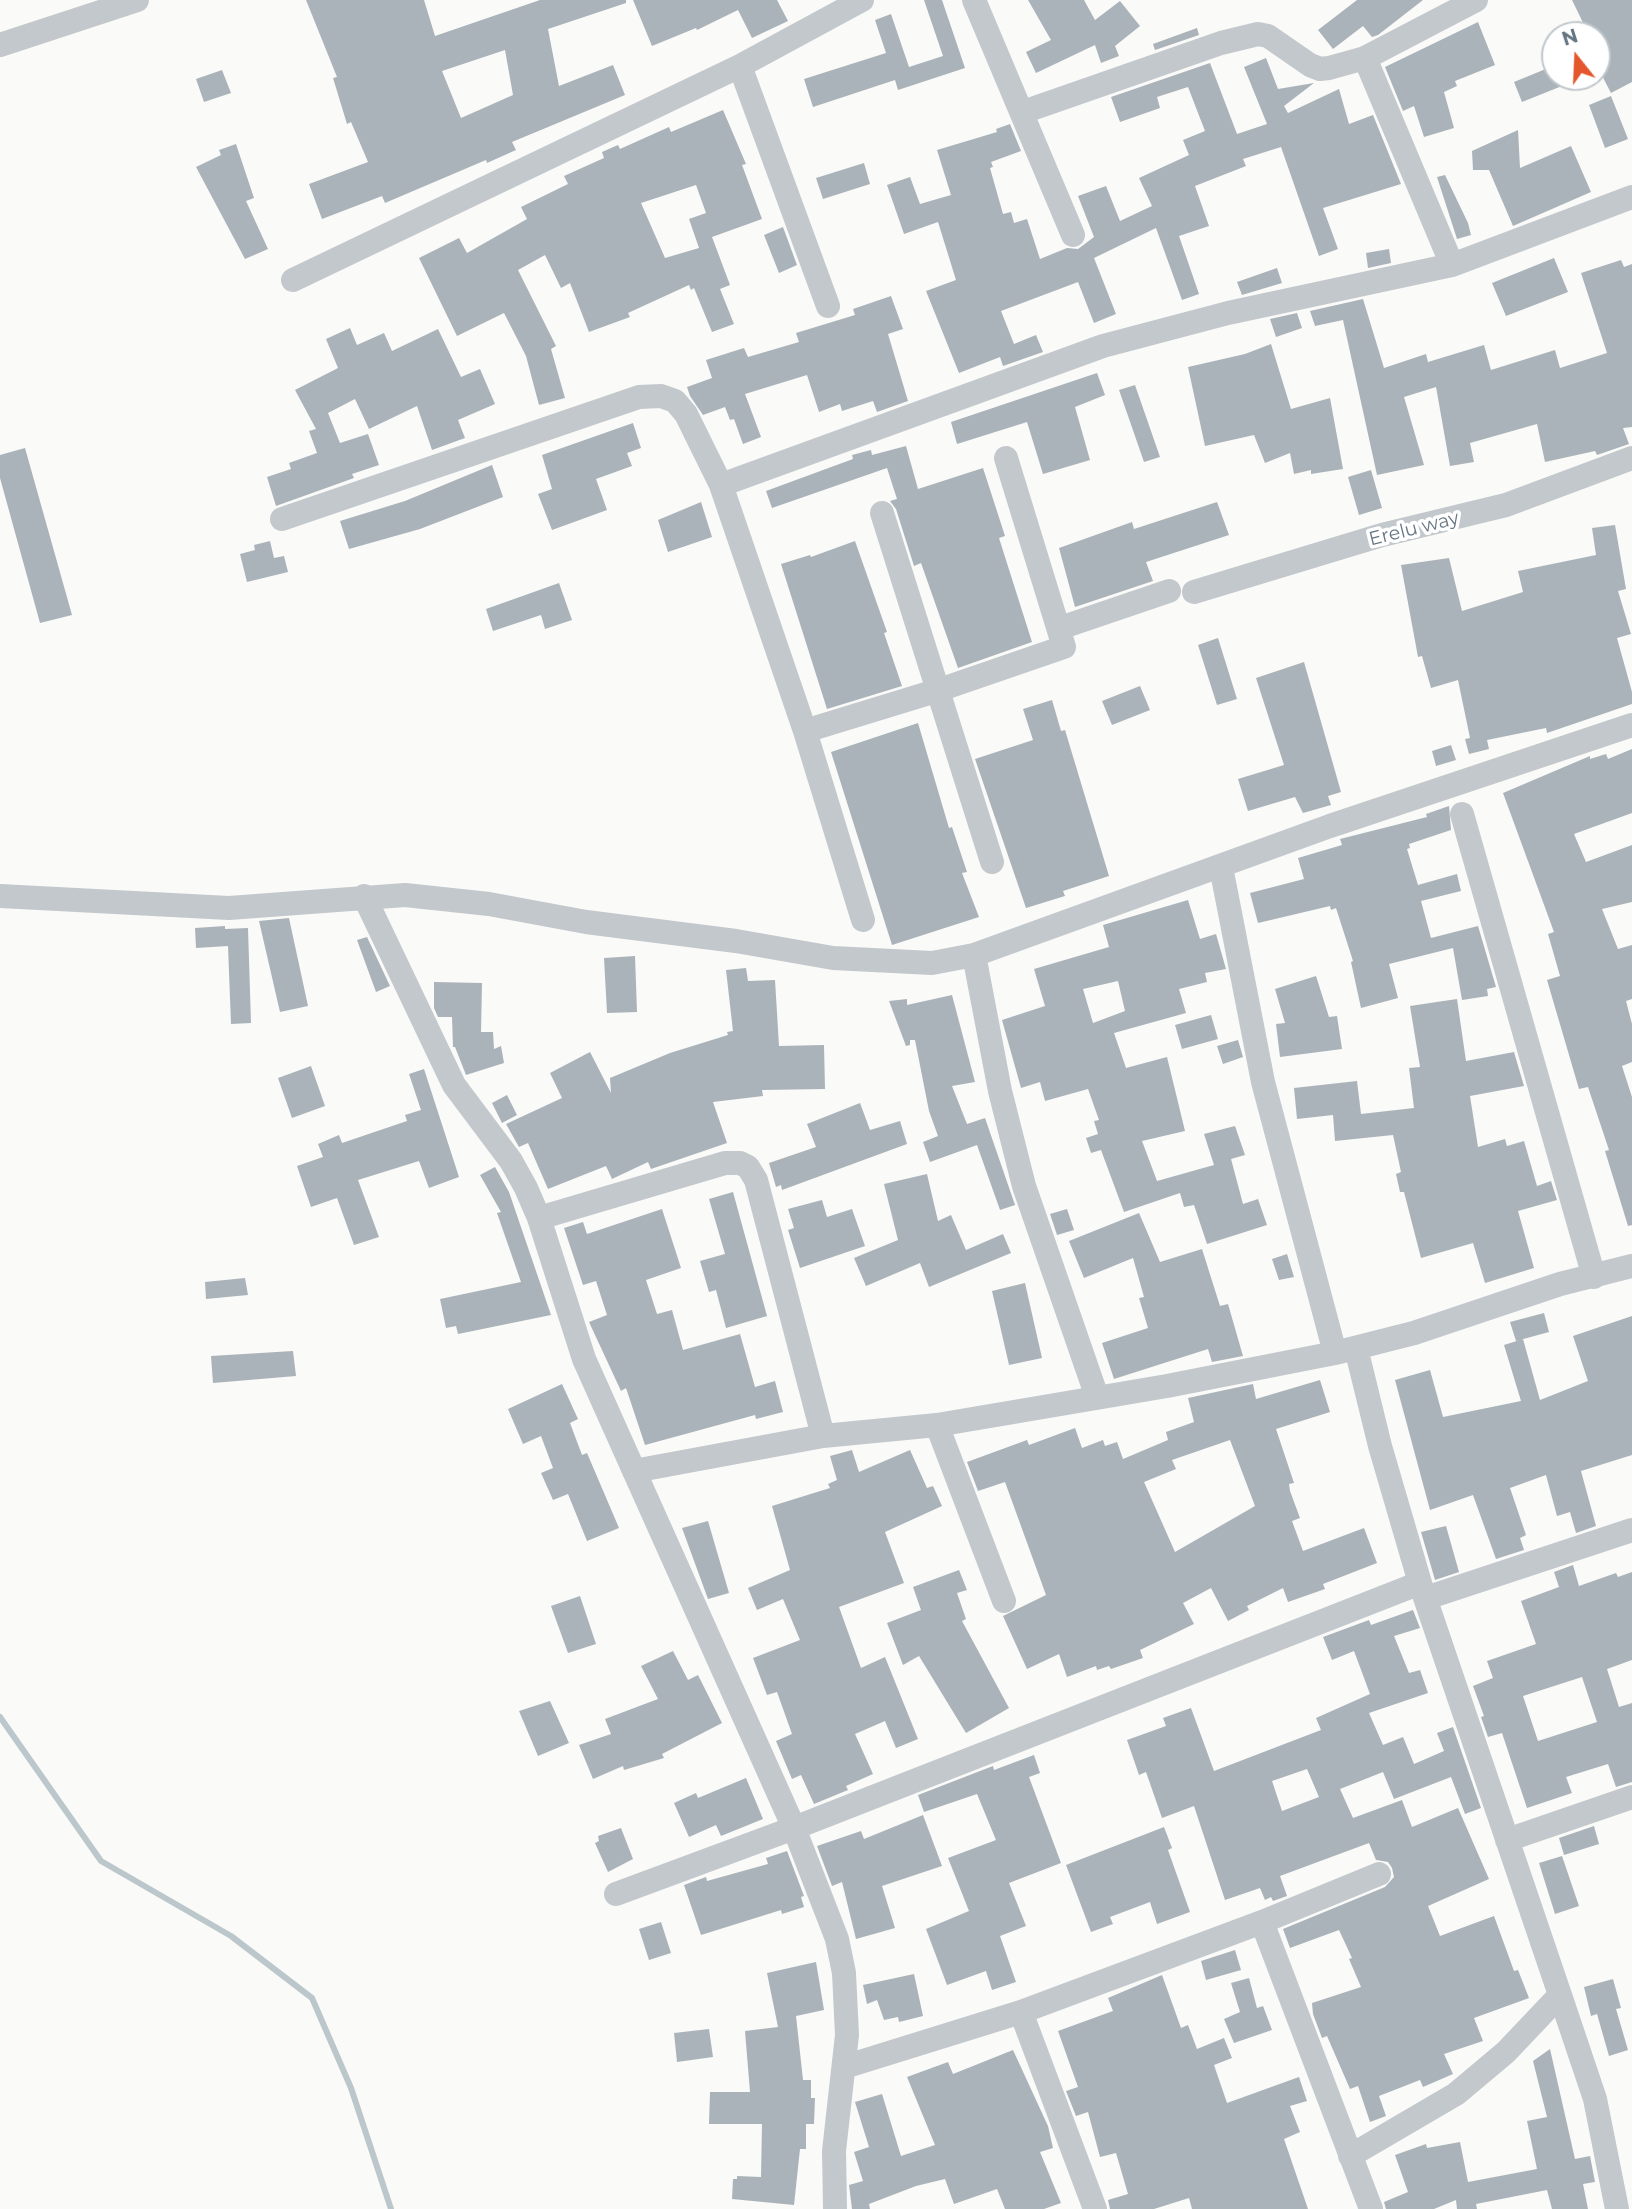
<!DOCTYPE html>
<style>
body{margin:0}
#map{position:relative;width:1632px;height:2209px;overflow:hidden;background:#fafaf8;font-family:Montserrat,sans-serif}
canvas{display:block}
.north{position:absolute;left:1541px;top:21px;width:70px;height:70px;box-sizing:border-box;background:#fff;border:2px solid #c1c8cd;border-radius:50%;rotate:342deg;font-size:19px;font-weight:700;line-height:28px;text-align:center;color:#657683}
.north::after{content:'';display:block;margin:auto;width:24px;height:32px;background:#e4572e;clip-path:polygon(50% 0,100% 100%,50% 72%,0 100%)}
</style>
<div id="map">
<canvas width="1632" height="2209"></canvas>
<div class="north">N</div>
</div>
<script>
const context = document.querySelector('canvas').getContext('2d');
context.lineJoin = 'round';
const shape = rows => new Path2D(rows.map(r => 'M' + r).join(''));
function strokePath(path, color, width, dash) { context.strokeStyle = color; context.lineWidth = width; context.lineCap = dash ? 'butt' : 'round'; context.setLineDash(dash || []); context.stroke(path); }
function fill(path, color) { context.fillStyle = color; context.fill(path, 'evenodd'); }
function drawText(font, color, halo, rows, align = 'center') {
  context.font = font + ' Montserrat,sans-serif'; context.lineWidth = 7; context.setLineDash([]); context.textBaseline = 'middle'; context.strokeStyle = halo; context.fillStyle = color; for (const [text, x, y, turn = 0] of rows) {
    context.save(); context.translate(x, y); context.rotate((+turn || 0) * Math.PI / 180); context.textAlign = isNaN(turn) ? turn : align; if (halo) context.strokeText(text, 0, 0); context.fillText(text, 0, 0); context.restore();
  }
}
const stream = shape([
 [0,1717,101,1861,231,1936,312,1998,351,2088,391,2209]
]);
const building = shape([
 [306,0,424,0,435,36,540,0,626,0,626,3,548,29,559,86,613,65,625,95,512,142,516,150,487,163,486,160,385,203,382,196,322,219,309,184,368,162,351,122,347,124,333,78,337,77],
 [505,50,513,95,461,118,442,71],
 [633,0,777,0,788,21,752,38,738,10,697,30,696,28,652,46],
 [924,0,942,0,965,68,898,90,895,80,813,107,804,79,886,53,875,20,891,14,909,67,943,56],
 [1028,0,1084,0,1095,20,1120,1,1140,26,1115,46,1119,56,1101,63,1095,45,1036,73,1026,52,1051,40],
 [1357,0,1423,0,1378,35,1372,37,1363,26,1333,49,1318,30],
 [1572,0,1632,0,1632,82,1611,93,1597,66,1597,35,1589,35],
 [1478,22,1495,65,1455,81,1457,86,1444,92,1454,128,1424,137,1414,106,1403,111,1385,67],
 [1197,28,1199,35,1155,50,1153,44],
 [1266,58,1278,89,1314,83,1284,106,1288,113,1339,89,1349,124,1373,115,1401,184,1323,208,1338,249,1319,256,1281,147,1243,159,1246,166,1195,186,1209,226,1179,236,1199,294,1182,300,1156,228,1094,258,1116,314,1094,323,1078,282,1001,311,1014,344,1036,335,1043,352,1003,366,1000,357,959,373,926,291,956,280,938,222,904,234,887,185,910,177,920,204,951,195,937,150,997,132,996,129,1010,124,1021,151,991,162,993,167,990,168,1003,214,1011,212,1014,223,1027,219,1040,259,1067,248,1078,249,1094,237,1078,196,1106,186,1120,221,1152,206,1139,178,1189,155,1183,140,1205,131,1188,87,1157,97,1160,108,1120,122,1111,97,1210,63,1237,134,1267,124,1244,67],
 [1553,66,1555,77,1562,86,1522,102,1514,82],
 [222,70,231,93,204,102,196,79],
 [1611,96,1628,139,1605,148,1589,105],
 [723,110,746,164,742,165,762,219,712,237,730,285,720,289,734,324,712,332,694,288,691,290,689,285,628,313,630,317,589,332,570,283,561,288,545,255,518,270,556,346,551,349,565,398,539,405,526,356,504,313,457,336,419,258,459,238,467,253,527,219,521,207,568,184,564,176,604,158,602,152,618,145,620,149,669,127,671,132],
 [696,185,706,213,689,219,699,248,665,258,641,203],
 [1518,130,1520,168,1571,146,1591,192,1513,226,1489,170,1473,170,1472,151],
 [236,144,254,198,246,201,268,249,245,259,196,167,221,155,219,150],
 [864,163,870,184,823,199,816,178],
 [1445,175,1468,223,1471,235,1457,239,1437,177],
 [783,227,797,265,779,273,764,235],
 [1389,249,1391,263,1368,268,1366,253],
 [1554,258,1568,292,1506,316,1492,283],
 [1621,260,1624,267,1632,264,1632,427,1623,428,1629,444,1597,455,1595,451,1545,462,1537,424,1470,443,1474,462,1450,466,1436,387,1404,397,1424,465,1377,475,1343,320,1315,326,1310,311,1363,299,1384,368,1426,354,1428,362,1484,345,1491,370,1555,350,1560,368,1607,353,1581,273],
 [1277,268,1282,283,1242,295,1237,282],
 [891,296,903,329,888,334,908,401,877,412,873,401,842,411,840,404,819,412,807,375,745,394,761,437,743,444,734,419,730,420,725,407,703,415,690,396,687,387,712,378,706,360,744,348,748,357,799,342,796,333,855,315,853,309],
 [1297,313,1302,328,1276,337,1270,319],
 [350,328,357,345,384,333,392,351,438,329,461,377,480,369,495,404,458,420,465,438,432,450,417,406,369,429,355,399,328,413,340,443,368,434,379,465,352,474,354,478,276,506,267,477,291,469,289,463,317,453,309,431,316,429,295,390,338,368,326,339],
 [1271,344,1291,409,1330,398,1343,469,1311,474,1311,470,1294,474,1290,453,1265,463,1254,435,1205,446,1188,367,1245,354],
 [1097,373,1105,395,1075,407,1090,460,1043,474,1027,422,957,444,951,422],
 [1135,385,1160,457,1144,462,1119,390],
 [633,423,641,448,627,453,632,466,596,479,607,510,552,530,538,494,552,489,542,455],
 [906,446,918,489,983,468,1005,536,999,538,1032,642,958,668,921,563,914,566,896,509,890,501,897,499,887,468,772,508,766,491,853,459,852,455,871,450,872,455],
 [25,448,72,615,40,623,0,478,0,455],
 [492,465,503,497,420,529,349,549,340,521,405,501],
 [1371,470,1382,508,1359,515,1348,477],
 [701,502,712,537,668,552,658,520],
 [1217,502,1229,535,1146,562,1153,581,1075,607,1059,548,1132,522,1134,529],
 [1615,525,1626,589,1618,591,1631,634,1617,638,1632,692,1632,704,1547,733,1546,728,1487,740,1489,749,1469,754,1465,739,1470,738,1458,680,1431,688,1422,656,1418,657,1401,565,1449,558,1462,611,1523,592,1518,571,1596,555,1592,528],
 [270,541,274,558,284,556,288,572,247,582,240,554,255,550,254,545],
 [855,541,887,632,884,633,902,686,827,709,781,564,810,555,811,557],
 [559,583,572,620,545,629,541,615,493,631,486,609],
 [1218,638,1237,699,1217,705,1198,645],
 [1304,662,1341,792,1328,796,1331,805,1303,813,1295,797,1248,811,1238,779,1284,765,1256,678],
 [1140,686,1150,710,1112,725,1102,701],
 [1052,700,1061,731,1065,730,1109,876,1063,891,1065,896,1026,908,975,759,1033,740,1023,709],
 [918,723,949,828,952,827,967,872,962,873,979,917,892,945,831,752],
 [1451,745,1456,760,1436,766,1432,751],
 [1632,749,1632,813,1574,834,1586,862,1632,845,1632,902,1602,909,1618,949,1632,945,1632,999,1626,1001,1632,1024,1632,1062,1622,1066,1632,1097,1632,1225,1628,1226,1605,1151,1609,1150,1588,1087,1579,1089,1547,980,1560,976,1548,934,1554,932,1503,793,1590,756,1590,759,1606,754,1608,759],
 [1449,806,1451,830,1409,844,1410,848,1407,849,1418,885,1457,874,1461,891,1421,901,1431,938,1478,926,1496,987,1487,989,1488,996,1462,1000,1453,948,1389,964,1398,998,1361,1008,1351,962,1353,961,1336,908,1331,910,1330,906,1258,923,1250,893,1304,879,1298,858,1342,845,1340,839,1427,817,1426,814],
 [1188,900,1200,939,1216,934,1226,969,1205,973,1207,982,1179,989,1186,1013,1114,1033,1126,1068,1167,1057,1185,1131,1142,1141,1157,1181,1214,1165,1204,1134,1235,1126,1245,1155,1231,1159,1243,1204,1258,1199,1267,1225,1207,1244,1194,1205,1184,1207,1180,1193,1124,1212,1101,1150,1091,1153,1086,1138,1098,1134,1094,1121,1099,1120,1088,1089,1045,1101,1040,1082,1021,1088,1002,1020,1045,1006,1034,969,1109,947,1103,925],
 [1118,981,1125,1011,1093,1023,1083,989],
 [289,918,308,1006,280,1012,259,921],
 [225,926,225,929,248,928,251,1023,231,1024,228,946,196,948,195,928],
 [367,937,390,986,376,992,357,940],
 [635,956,637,1012,607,1013,604,958],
 [746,968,748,981,775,980,779,1046,824,1045,825,1089,762,1090,763,1096,713,1102,727,1143,651,1169,648,1162,612,1179,606,1166,548,1189,528,1143,519,1147,506,1124,562,1098,550,1073,590,1052,611,1093,610,1078,670,1053,728,1035,727,1032,733,1031,726,970],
 [1316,976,1329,1017,1337,1016,1342,1049,1280,1057,1276,1024,1285,1023,1275,989],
 [434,982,482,983,481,1032,493,1032,494,1049,501,1046,504,1063,466,1075,455,1047,453,1047,452,1017,438,1017,434,1008],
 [952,995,975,1082,952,1086,967,1124,985,1118,1015,1205,1000,1210,977,1145,930,1162,923,1142,938,1136,929,1111,915,1040,910,1040,910,1045,906,1046,889,1001,907,999,907,1005],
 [1457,999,1466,1061,1514,1052,1524,1086,1470,1096,1478,1147,1505,1139,1507,1146,1524,1141,1537,1186,1551,1181,1557,1200,1518,1211,1534,1268,1485,1283,1473,1243,1421,1258,1404,1192,1400,1192,1396,1174,1401,1172,1393,1135,1335,1141,1333,1115,1297,1119,1294,1088,1357,1081,1361,1114,1414,1108,1409,1068,1420,1067,1410,1006],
 [1211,1015,1218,1039,1182,1049,1175,1025],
 [1238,1040,1243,1057,1223,1064,1217,1046],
 [311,1066,325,1106,292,1118,278,1078],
 [424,1069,459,1177,429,1188,419,1161,358,1180,379,1237,354,1245,337,1198,311,1207,297,1166,323,1157,318,1144,339,1135,342,1143,407,1121,405,1115,421,1110,409,1074],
 [507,1095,517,1115,502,1123,492,1103],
 [860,1103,870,1130,900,1121,907,1144,782,1190,781,1185,776,1187,769,1163,816,1147,807,1124],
 [495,1167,509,1192,551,1315,458,1334,456,1326,446,1328,440,1299,521,1282,497,1213,501,1212,480,1175],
 [927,1174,938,1221,951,1215,966,1250,1003,1234,1011,1253,929,1287,920,1263,866,1286,854,1258,898,1240,884,1184],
 [733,1192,767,1316,726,1328,716,1290,709,1292,700,1261,725,1254,709,1199],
 [822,1200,827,1217,852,1209,865,1246,800,1268,788,1230,794,1228,788,1209],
 [662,1209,681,1268,646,1280,657,1314,672,1310,683,1350,740,1334,755,1387,775,1381,783,1412,756,1419,755,1415,645,1445,626,1388,621,1391,589,1322,607,1315,596,1281,583,1285,564,1228,583,1222,587,1234],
 [1067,1209,1074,1230,1057,1235,1050,1214],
 [1139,1213,1160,1262,1202,1249,1220,1306,1228,1304,1243,1356,1212,1362,1208,1349,1114,1379,1102,1343,1148,1328,1139,1298,1144,1297,1133,1258,1084,1278,1069,1241],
 [1287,1254,1294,1277,1279,1280,1272,1259],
 [245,1278,248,1295,206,1299,205,1282],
 [1025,1283,1042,1358,1009,1365,992,1291],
 [1544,1313,1549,1332,1516,1341,1510,1322],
 [1632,1316,1632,1455,1581,1471,1596,1526,1576,1533,1570,1512,1557,1516,1546,1475,1510,1488,1526,1535,1520,1538,1524,1550,1496,1559,1473,1495,1430,1510,1395,1380,1430,1370,1443,1417,1521,1401,1504,1345,1523,1339,1540,1400,1588,1381,1573,1336],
 [293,1351,296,1376,213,1383,211,1356],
 [1320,1380,1330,1412,1276,1429,1294,1483,1289,1484,1290,1491,1300,1518,1292,1521,1303,1551,1364,1528,1377,1563,1323,1584,1325,1589,1288,1602,1283,1588,1247,1606,1249,1610,1228,1621,1211,1588,1183,1603,1194,1624,1140,1650,1143,1658,1111,1669,1109,1666,1097,1670,1096,1666,1067,1677,1059,1654,1027,1669,1003,1616,1046,1595,1005,1482,978,1491,967,1462,1027,1440,1029,1445,1075,1428,1082,1448,1103,1440,1105,1446,1117,1442,1123,1459,1168,1440,1166,1432,1194,1422,1188,1398,1253,1384,1256,1399],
 [1230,1440,1255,1506,1175,1552,1144,1482,1176,1469,1172,1460],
 [562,1384,578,1419,570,1423,582,1455,587,1453,619,1528,587,1541,568,1494,553,1500,541,1473,553,1468,541,1436,523,1444,508,1409],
 [852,1450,859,1472,910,1450,927,1488,933,1486,942,1506,885,1532,904,1583,839,1607,861,1668,885,1657,918,1739,896,1748,885,1721,855,1734,873,1774,846,1786,848,1790,814,1804,801,1775,792,1779,776,1741,792,1734,777,1692,767,1695,753,1658,800,1640,783,1599,757,1610,748,1588,790,1570,772,1506,830,1488,828,1484,837,1480,830,1456],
 [708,1521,729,1593,708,1599,682,1528],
 [1446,1526,1459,1572,1435,1580,1421,1532],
 [1573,1565,1579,1586,1616,1573,1618,1577,1632,1572,1632,1660,1607,1669,1619,1707,1632,1703,1632,1782,1616,1787,1608,1764,1566,1777,1572,1793,1527,1808,1502,1733,1488,1737,1481,1717,1484,1716,1473,1686,1493,1678,1487,1661,1536,1644,1521,1601,1559,1587,1554,1572],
 [1582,1677,1597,1722,1538,1741,1523,1696],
 [959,1570,967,1590,957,1593,966,1619,962,1621,1009,1708,966,1733,919,1656,903,1665,887,1623,921,1610,913,1587],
 [580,1596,596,1644,568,1653,551,1606],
 [1413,1610,1420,1628,1394,1636,1409,1673,1420,1670,1428,1693,1369,1713,1383,1745,1403,1737,1414,1764,1444,1751,1437,1733,1453,1727,1481,1808,1465,1814,1451,1777,1394,1799,1383,1772,1340,1789,1353,1818,1402,1800,1412,1827,1458,1808,1489,1879,1428,1906,1440,1936,1494,1916,1514,1971,1518,1970,1529,1998,1474,2018,1483,2041,1444,2054,1453,2074,1423,2087,1420,2080,1379,2096,1386,2116,1370,2122,1358,2086,1350,2089,1327,2036,1322,2038,1313,2014,1312,2003,1361,1987,1349,1959,1352,1958,1339,1930,1290,1948,1283,1929,1385,1887,1394,1877,1392,1868,1388,1862,1376,1860,1369,1843,1280,1876,1287,1896,1273,1901,1271,1897,1265,1900,1260,1888,1225,1900,1194,1806,1162,1818,1146,1772,1139,1775,1127,1740,1166,1726,1163,1718,1191,1708,1214,1771,1321,1730,1316,1718,1370,1694,1354,1651,1332,1660,1323,1637,1369,1620,1371,1625],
 [1307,1769,1319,1797,1282,1811,1272,1781],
 [673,1651,688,1680,698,1675,722,1723,662,1754,664,1758,624,1770,623,1766,593,1779,579,1745,611,1734,605,1719,658,1699,641,1666],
 [550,1701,569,1743,538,1756,519,1711],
 [1034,1755,1040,1773,1029,1777,1061,1863,1009,1883,1026,1926,1000,1936,1016,1982,992,1990,986,1971,947,1985,926,1929,969,1911,948,1858,996,1840,977,1794,924,1812,918,1795,993,1766,994,1770],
 [746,1778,763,1819,721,1836,716,1825,689,1837,674,1803,696,1793,698,1798],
 [923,1815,942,1866,882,1886,895,1928,856,1939,842,1882,832,1886,817,1846,861,1831,864,1839],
 [1594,1826,1599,1844,1564,1855,1559,1838],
 [1164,1827,1172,1848,1168,1850,1190,1912,1157,1924,1150,1902,1110,1917,1113,1924,1091,1932,1066,1865],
 [621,1828,633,1859,608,1872,595,1843,599,1841,598,1836],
 [787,1851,804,1896,801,1897,804,1907,782,1914,781,1910,701,1935,684,1885,706,1877,707,1881,768,1864,766,1858],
 [1562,1856,1579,1906,1555,1914,1539,1863],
 [661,1922,671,1953,649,1960,639,1929],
 [1235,1950,1241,1970,1206,1980,1201,1961],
 [816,1962,824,2010,796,2016,803,2080,811,2080,811,2098,815,2098,814,2124,806,2124,806,2149,800,2149,794,2205,732,2199,733,2179,737,2179,737,2176,761,2177,762,2124,709,2124,710,2092,750,2092,745,2031,778,2027,767,1973],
 [914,1974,923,2016,899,2022,898,2017,884,2020,877,2000,867,2004,863,1985],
 [1162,1975,1181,2028,1188,2025,1197,2049,1224,2038,1232,2058,1214,2065,1227,2103,1299,2077,1307,2101,1290,2106,1300,2132,1284,2139,1308,2209,1192,2209,1189,2198,1154,2209,1110,2209,1108,2200,1128,2194,1116,2153,1100,2157,1088,2112,1076,2116,1066,2091,1078,2087,1058,2031,1113,2011,1108,1998],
 [1249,1978,1257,2008,1263,2006,1272,2030,1234,2043,1224,2019,1240,2012,1231,1983],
 [1613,1979,1621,2008,1616,2009,1628,2050,1609,2056,1597,2014,1591,2016,1584,1987],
 [709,2029,713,2057,677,2062,674,2033],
 [1550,2049,1575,2159,1590,2156,1595,2182,1583,2184,1588,2209,1552,2209,1547,2190,1476,2204,1477,2209,1457,2209,1456,2200,1434,2209,1386,2209,1384,2202,1408,2192,1395,2155,1426,2144,1427,2148,1460,2142,1468,2182,1537,2169,1527,2121,1547,2117,1533,2061],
 [1013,2050,1048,2126,1053,2148,1040,2152,1061,2203,1044,2209,1005,2209,997,2189,954,2204,945,2179,916,2186,869,2204,870,2209,852,2209,849,2185,863,2181,854,2152,869,2147,855,2102,882,2094,901,2156,935,2145,907,2077,948,2062,953,2074]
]);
const minor = shape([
 [974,0,1073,235],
 [0,45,137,0],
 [1365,58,1452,265],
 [740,66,828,306],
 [1023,112,1221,43,1258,34,1268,36,1310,65,1320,69,1329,68,1365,58,1476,0],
 [293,280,740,66,862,0],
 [721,485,805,731,939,690,1064,647,1006,458],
 [882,513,992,862],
 [282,519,639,397,661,396,675,401,686,414,721,485,1103,346,1228,313,1452,265,1632,197],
 [1194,592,1382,535,1506,505,1632,458],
 [1060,628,1169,591],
 [805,731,863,920],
 [1462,814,1594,1277],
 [1221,867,1263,1082,1335,1353],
 [0,896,229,908,405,895,489,904,586,922,736,941,833,958,932,963,974,955,1330,826,1632,725],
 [364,896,454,1085,511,1161,526,1188,539,1218,584,1359,794,1828,837,1939,844,1973,847,2035,834,2151,835,2209],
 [974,955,1000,1091,1024,1186,1097,1397],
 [539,1218,725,1163,740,1163,748,1167,756,1180,823,1436],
 [937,1425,1004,1601],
 [634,1471,823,1436,937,1425,1167,1386,1335,1353,1414,1333,1560,1284,1632,1266],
 [1426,1598,1632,1530],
 [1507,1840,1632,1797],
 [616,1894,794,1828,1420,1583],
 [1262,1922,1371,2209],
 [1560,1995,1595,2099,1617,2209],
 [1021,2012,1095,2209],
 [844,2067,1021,2012,1262,1922,1379,1874],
 [1350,2156,1456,2094,1506,2052,1560,1995,1420,1583,1380,1446,1356,1348]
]);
const streetNames = [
 ["Erelu way",1414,529,-14]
];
strokePath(stream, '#bbc7cb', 6);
fill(building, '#aab3b9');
strokePath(minor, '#c3c8cc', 24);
drawText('19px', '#657683', '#fff', streetNames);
</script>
